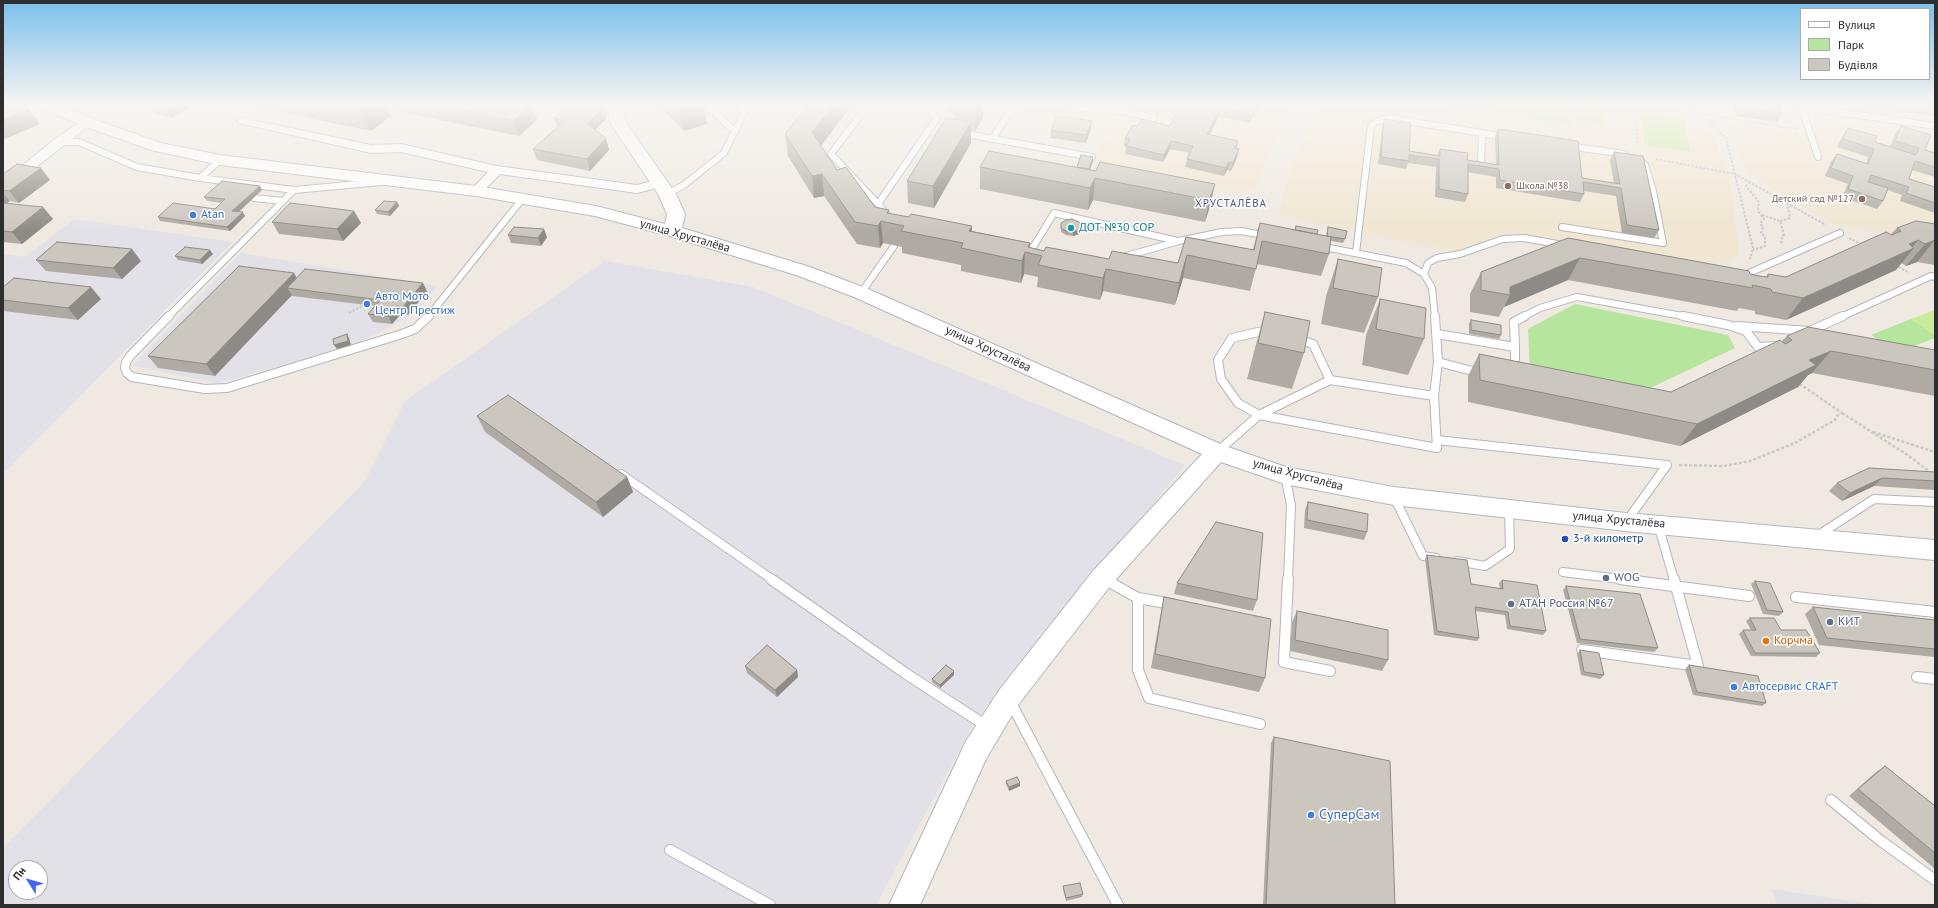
<!DOCTYPE html>
<meta charset="utf-8">
<style>
body{margin:0}
#map{position:relative;width:1938px;height:908px;overflow:hidden;background:#efe9e1;font-family:"PT Sans",sans-serif}
canvas{display:block}
.frame{position:absolute;inset:0;border:4px solid #2e2e2e;pointer-events:none}
.legend{position:absolute;left:1800px;top:8px;width:130px;height:72px;box-sizing:border-box;background:#fff;border:1px solid #ababab;margin:0;padding:5px 7px;list-style:none;font-size:12px;color:#2e2e2e}
.legend li{display:flex;align-items:center;gap:8px;height:20px}
.legend b{width:20px;border:1px solid #ababab}
.north{position:absolute;left:8px;top:860px;width:40px;height:40px;box-sizing:border-box;background:#fff;border:1px solid #ababab;border-radius:50%;rotate:307deg;font-size:11px;font-weight:700;line-height:16px;text-align:center;color:#2e2e2e}
.north::after{content:'';display:block;margin:auto;width:14px;height:18px;background:#4264fb;clip-path:polygon(50% 0,100% 100%,50% 72%,0 100%)}
</style>
<div id="map">
<canvas width="1938" height="908"></canvas>
<div class="frame"></div>
<ul class="legend">
<li><b style="height:5px;background:#fff"></b>Вулиця</li>
<li><b style="height:11px;background:#b6e59e"></b>Парк</li>
<li><b style="height:11px;background:#cbc7bf"></b>Будівля</li>
</ul>
<div class="north">Пн</div>
</div>
<script>
const context = document.querySelector('canvas').getContext('2d');
context.lineJoin = 'round';
function fill(path, color) { context.fillStyle = color; context.fill(path, 'evenodd'); }
const shape = rows => new Path2D(rows.map(r => 'M' + r).join(''));
function strokePath(path, color, width, dash) { context.strokeStyle = color; context.lineWidth = width; context.lineCap = dash ? 'butt' : 'round'; context.setLineDash(dash || []); context.stroke(path); }
function drawText(font, color, halo, rows, align = 'center') {
  context.font = font + ' "PT Sans",sans-serif'; context.lineWidth = 3; context.setLineDash([]); context.textBaseline = 'middle'; context.strokeStyle = halo; context.fillStyle = color; for (const [text, x, y, turn = 0] of rows) {
    context.save(); context.translate(x, y); context.rotate((+turn || 0) * Math.PI / 180); context.textAlign = isNaN(turn) ? turn : align; if (halo) context.strokeText(text, 0, 0); context.fillText(text, 0, 0); context.restore();
  }
}
const industrial = shape([
 [75,219,233,242,8,469,3,471,3,254,25,257],
 [241,253,437,286,416,313,349,348,218,383,132,366],
 [605,261,753,287,1185,465,976,720,876,905,3,905,3,848,365,481,405,401],
 [16,868,40,868,40,892,16,892],
 [1772,889,1878,905,1777,905]
]);
const education = shape([
 [1028,105,1286,105,1289,109,1255,189,1238,194,1091,171,1107,132,1026,115],
 [1319,105,1670,105,1697,121,1717,139,1718,149,1729,174,1739,253,1732,259,1720,263,1705,264,1511,232,1472,246,1457,250,1445,249,1281,216,1279,210,1290,171],
 [1814,117,1935,135,1935,240,1833,224,1747,173,1726,122,1817,135]
]);
const green = shape([
 [1575,304,1728,335,1735,348,1633,396,1530,373,1528,329],
 [1911,319,1935,335,1935,338,1897,353,1871,335]
]);
const pitch = shape([
 [1444,105,1568,105,1570,124],
 [1576,105,1602,105,1605,125,1578,121],
 [1641,113,1684,120,1690,152,1645,145],
 [1935,310,1935,335,1911,319]
]);
const pathFar1 = shape([
 [1633,105,1638,143],
 [1686,105,1699,113,1797,129],
 [1699,113,1726,138,1753,248,1750,259],
 [1656,159,1735,174,1826,225],
 [1750,182,1746,186,1759,202,1758,211,1764,219,1760,223,1763,227,1761,233,1765,237,1765,246,1753,250],
 [1762,215,1780,221,1784,234,1781,241,1782,245],
 [1780,221,1790,218,1787,203],
 [1849,238,1863,245],
 [1895,265,1908,272],
 [349,313,364,305]
]);
const path = shape([
 [1842,413,1909,456,1935,476],
 [1873,432,1935,452],
 [1679,465,1724,466,1750,461,1795,443,1835,420,1837,416,1842,413,1797,382]
]);
const serviceFar2 = shape([
 [705,105,735,131],
 [868,105,831,154,878,204],
 [1039,105,1124,111,1154,118],
 [1801,105,1818,157],
 [1802,107,1935,126],
 [961,133,1092,157],
 [1482,133,1505,137],
 [992,139,1008,115,1011,105],
 [59,142,79,142,137,167,200,178,294,190,381,182],
 [1568,146,1624,154],
 [200,178,220,160],
 [667,194,684,185,724,153,743,115,741,105],
 [254,198,283,201],
 [889,217,878,204,937,118,925,105],
 [1562,227,1663,243,1653,191,1645,165,1640,160],
 [1319,246,1406,263,1424,274,1432,288,1435,317],
 [1356,253,1371,126,1375,122,1388,118,1482,133,1481,166],
 [1029,254,1054,213,1178,241],
 [1123,257,1179,241,1222,232,1241,231,1268,236],
 [1424,274,1428,263,1437,258,1460,254,1503,239,1524,238,1563,245],
 [1740,277,1840,233],
 [861,293,894,246],
 [168,317,294,190],
 [428,317,523,198],
 [1523,317,1540,308,1577,297,1688,317],
 [1841,317,1931,276,1935,277]
]);
const serviceFar1 = shape([
 [169,316,130,356,126,362,125,368,127,373,132,377,205,389,227,388,402,334,415,329,429,316],
 [1683,316,1728,325,1746,331,1758,347,1779,346],
 [1737,326,1810,331],
 [1270,331,1267,330,1232,338,1218,360,1221,379,1238,403,1259,415,1330,380,1434,396],
 [1437,334,1515,347,1515,371],
 [1811,336,1810,331,1843,316],
 [1297,339,1313,344,1330,380],
 [1515,347,1514,322,1525,316],
 [1438,362,1480,373],
 [1437,440,1667,465,1626,522],
 [1217,452,1259,415,1437,448,1434,396,1438,362,1435,316],
 [621,474,773,580],
 [1285,475,1291,505,1288,580],
 [1394,497,1423,556,1436,558],
 [1658,524,1674,580],
 [1817,536,1874,499,1935,502],
 [1457,561,1485,566,1510,549,1509,509],
 [1563,572,1628,580],
 [1103,579,1106,580]
]);
const service = shape([
 [771,579,905,673,988,727],
 [1104,579,1138,598,1172,604],
 [1288,579,1284,662,1330,671],
 [1620,579,1749,596],
 [1796,597,1935,612],
 [1138,598,1138,670,1149,698,1260,724],
 [1582,650,1698,666,1674,579],
 [1917,677,1935,679],
 [1010,701,1118,905],
 [1831,800,1881,841,1935,880],
 [670,850,770,905]
]);
const minor = shape([
 [243,118,371,145,401,144,497,166,637,185,660,179,666,183,664,186,637,193,500,174,480,194,476,195,470,191,488,172,401,152,371,153,239,123,237,121,243,118],
 [87,119,93,122,91,124,7,190,3,191,3,181,55,139,83,120,87,119]
]);
const secondary = shape([
 [39,105,61,105,93,119,161,143,220,155,476,186,596,206,665,224,667,214,658,194,611,124,606,105,622,105,627,124,676,194,685,214,682,228,810,267,868,289,1225,446,1286,467,1394,487,1626,513,1935,540,1935,560,1626,531,1394,505,1285,484,1221,462,1111,585,1018,705,986,759,920,905,889,905,966,741,1000,689,1093,571,1202,454,854,297,796,275,666,235,595,216,476,196,220,165,151,150,81,125,41,108,39,105]
]);
const wall = shape([
 [150,105,193,105,172,118,155,113],
 [247,105,386,105,391,116,371,131],
 [388,105,532,105,537,120,519,136,390,110],
 [658,105,703,105,707,124,684,131],
 [944,105,983,105,983,118,975,131,971,130,971,143,934,208,908,203,907,181,953,119,953,115],
 [1169,105,1260,105,1255,118,1252,117,1249,123,1219,116,1209,135,1238,141,1237,148,1237,157,1231,171,1227,170,1224,176,1185,167,1187,159,1190,153,1170,149,1163,162,1125,154,1126,147,1124,146,1125,138,1138,126,1170,126,1180,108],
 [1733,105,1779,105,1782,114,1777,122,1736,116],
 [1856,105,1935,105,1935,112,1932,116],
 [554,118,607,118,595,130,606,138,609,150,590,171,537,160,533,149,557,127],
 [1384,119,1409,151,1437,155,1440,149,1467,160,1496,164,1495,136,1498,129,1582,178,1614,183,1610,160,1614,152,1659,230,1654,238,1622,233,1616,196,1584,191,1584,194,1580,202,1496,188,1496,177,1468,172,1468,194,1465,202,1435,197,1436,167,1408,163,1406,169,1378,164,1382,127],
 [1901,126,1925,150,1935,153,1935,177,1912,170,1909,179,1935,187,1935,213,1900,201,1902,195,1888,190,1883,201,1877,209,1842,197,1848,184,1825,176,1831,162,1837,154,1866,164,1868,157,1837,147,1843,135,1848,128,1875,142,1890,147,1895,134],
 [1091,129,1086,143,1050,138,1051,130],
 [785,134,821,146,837,170,875,207,889,210,889,213,972,231,1030,243,1030,248,1044,251,1109,259,1178,263,1186,237,1253,250,1260,223,1326,236,1328,227,1345,239,1343,243,1331,241,1329,254,1321,276,1257,264,1250,291,1183,278,1175,305,1103,291,1100,300,1037,287,1038,277,1024,274,1021,283,961,271,961,265,902,253,902,247,883,243,880,248,857,244,824,196,814,198,788,156],
 [1093,157,1093,161,1090,170,1215,184,1210,206,1205,222,1093,200,1088,210,980,189,980,167,1077,167],
 [3,174,50,180,19,203,10,201,7,203,43,207,53,219,22,244,3,242],
 [260,186,262,190,239,212,245,216,230,231,160,221,158,217,215,209,222,203,207,201,204,197],
 [397,202,399,206,390,216,377,214,375,210],
 [354,211,361,223,343,241,279,234,272,222],
 [1061,223,1081,230,1079,234,1073,236,1066,235,1061,232],
 [1935,224,1935,265,1917,262,1906,266,1901,263,1896,270,1786,320,1755,314,1755,311,1739,308,1737,311,1568,280,1504,307,1499,317,1470,312,1470,294,1481,272,1568,238,1766,277,1768,274,1786,277,1891,234,1897,228],
 [508,235,547,237,541,246,511,243],
 [213,254,202,264,178,260,175,256],
 [1338,259,1378,297,1364,333,1321,324,1326,296],
 [36,260,141,261,122,279,46,271],
 [297,278,427,291,408,315,401,314,392,324,373,322,368,314,375,306,292,296,292,295,215,376,158,368,148,356],
 [3,287,101,299,78,320,3,311],
 [1380,299,1424,339,1408,375,1362,365,1366,335],
 [1265,312,1304,353,1292,389,1247,379,1255,348],
 [1471,320,1501,335,1499,339,1469,334,1469,324],
 [1787,336,1935,350,1935,396,1812,373,1808,375,1798,387,1680,446,1468,402,1468,376,1479,354,1671,392,1782,341],
 [477,416,627,477,633,492,603,517,485,432],
 [1935,472,1935,490,1874,486,1842,501,1829,491,1837,483],
 [1308,502,1367,532,1364,540,1304,528,1305,510],
 [1427,555,1471,584,1500,589,1499,583,1502,580,1546,631,1543,635,1507,629,1505,615,1475,611,1479,638,1477,641,1434,635,1425,559],
 [1755,581,1783,612,1779,616,1763,614,1751,584],
 [1177,583,1257,600,1253,611,1174,594],
 [1566,586,1658,648,1654,652,1577,643,1563,590],
 [1164,597,1265,678,1259,692,1151,668,1161,611],
 [1813,607,1935,620,1935,657,1819,645,1805,614],
 [1297,611,1388,660,1382,671,1290,651,1292,622],
 [1750,618,1781,630,1820,653,1816,657,1751,656,1739,634,1743,630,1751,630,1746,621],
 [1580,650,1604,675,1600,679,1581,675,1577,654],
 [1689,665,1766,703,1762,706,1693,695,1685,669],
 [745,666,797,670,798,677,777,697,747,673],
 [954,675,940,688,932,682,932,679],
 [1274,737,1395,905,1263,905,1271,743],
 [1885,766,1935,806,1935,869,1849,796,1876,772],
 [1006,781,1020,783,1020,786,1009,791,1006,784],
 [1063,886,1083,894,1082,897,1066,901,1063,889]
]);
const shadedWall = shape([
 [166,105,193,105,172,118,164,106],
 [366,105,386,105,391,116,371,131,360,110],
 [531,105,532,105,537,120,519,136,514,121],
 [694,105,703,105,707,124,684,131,679,110],
 [833,105,852,105,815,154,812,132],
 [978,105,983,105,983,118,975,131,976,110],
 [1259,105,1260,105,1255,118,1257,110],
 [604,107,607,118,590,135,587,124],
 [1220,108,1219,116,1206,142,1207,134],
 [28,109,40,124,5,139,3,136,3,119],
 [1254,109,1252,117,1249,123,1251,115],
 [1092,121,1091,129,1086,143,1086,135],
 [971,122,971,143,934,208,933,186],
 [606,138,609,150,590,171,587,159],
 [1171,141,1170,149,1163,162,1164,155],
 [1239,149,1237,157,1231,171,1233,163],
 [1093,157,1093,161,1089,173,1089,169],
 [1229,162,1227,170,1224,176,1226,168],
 [41,168,50,180,19,203,9,191],
 [822,174,824,196,814,198,812,176],
 [1095,178,1093,200,1088,210,1090,188],
 [1215,184,1210,206,1205,222,1209,200],
 [260,186,262,190,235,215,232,211],
 [3,193,10,201,3,206],
 [397,202,399,206,390,216,388,212],
 [43,207,53,219,22,244,12,232],
 [354,211,361,223,343,241,337,229],
 [243,212,245,216,230,231,227,227],
 [881,221,883,243,880,248,878,226],
 [972,226,972,248,969,231],
 [1081,226,1081,230,1079,234,1073,236,1073,232],
 [544,229,547,237,541,246,538,238],
 [1918,240,1911,249,1914,248,1896,270,1786,320,1803,298,1902,253,1909,244],
 [1935,240,1917,262,1906,266,1925,244],
 [132,249,141,261,122,279,113,268],
 [210,250,213,254,202,264,200,260],
 [1025,252,1024,274,1021,283,1022,261],
 [1187,255,1183,278,1175,305,1179,283],
 [1580,258,1568,280,1504,307,1510,295,1510,287],
 [1106,269,1103,291,1100,300,1103,278],
 [294,273,301,285,287,288,292,295,215,376,206,364],
 [423,283,427,291,408,315,403,307],
 [91,287,101,299,78,320,68,308],
 [396,306,401,314,392,324,388,316],
 [347,334,349,338,351,345,337,349,334,345],
 [1831,351,1812,373,1808,375,1798,387,1680,446,1697,424,1809,360],
 [627,477,633,492,603,517,596,502],
 [1882,478,1874,486,1842,501,1850,493],
 [797,670,798,677,777,697,775,690],
 [954,671,954,675,940,688,940,685],
 [1020,783,1020,786,1009,791,1009,787]
]);
const building = shape([
 [3,105,23,105,28,109,3,119,3,105],
 [337,105,366,105,360,110,337,105],
 [437,105,531,105,514,121,437,105],
 [568,105,595,105,604,107,587,124,606,138,587,159,533,149,564,121,554,118,568,105],
 [674,105,694,105,679,110,674,105],
 [808,105,833,105,812,132,837,170,846,167,875,207,889,210,887,213,909,217,911,214,972,226,969,231,1030,243,1028,247,1044,251,1046,247,1109,259,1112,251,1178,263,1186,237,1254,250,1260,223,1331,237,1329,254,1262,241,1256,269,1187,255,1179,283,1106,269,1103,278,1038,265,1042,256,1025,252,1022,261,961,248,963,243,901,231,904,226,881,221,878,226,855,222,822,174,812,176,785,134,808,105],
 [953,105,978,105,976,110,953,105],
 [1181,105,1259,105,1257,110,1254,109,1251,115,1220,108,1207,134,1238,141,1235,148,1239,149,1233,163,1229,162,1226,168,1187,159,1193,146,1171,141,1164,155,1126,146,1130,139,1125,138,1133,125,1138,126,1141,119,1170,126,1181,105],
 [1740,105,1779,105,1782,114,1741,108,1740,105],
 [1057,116,1092,121,1086,135,1051,130,1057,116],
 [946,118,971,122,933,186,907,181,946,118],
 [1384,119,1411,123,1409,151,1440,156,1440,149,1468,153,1467,160,1499,165,1498,129,1578,141,1582,178,1620,184,1614,152,1643,156,1659,230,1627,225,1621,188,1583,182,1584,194,1500,180,1499,169,1468,164,1468,194,1439,189,1439,159,1409,155,1409,161,1381,157,1384,119],
 [1901,126,1931,135,1925,150,1935,153,1935,167,1915,161,1909,179,1935,187,1935,203,1906,193,1909,187,1871,175,1868,182,1888,188,1883,201,1848,189,1853,176,1831,168,1837,154,1868,164,1874,149,1843,139,1848,128,1877,136,1875,142,1916,155,1919,148,1895,141,1901,126],
 [989,151,1096,171,1100,162,1215,184,1209,200,1095,178,1090,188,980,167,989,151],
 [1081,155,1093,157,1089,169,1077,167,1081,155],
 [17,164,41,168,9,191,3,190,3,174,17,164],
 [222,181,260,186,232,211,243,212,227,227,158,217,173,203,215,209,225,199,204,197,222,181],
 [384,201,397,202,388,212,375,210,384,201],
 [3,203,43,207,12,232,3,231,3,203],
 [290,203,354,211,337,229,272,222,290,203],
 [1072,219,1079,222,1081,226,1079,230,1073,232,1066,231,1061,228,1061,223,1066,220,1072,219],
 [1916,221,1935,224,1935,240,1925,244,1918,240,1914,242,1909,244,1914,248,1803,298,1772,292,1771,289,1752,285,1753,288,1580,258,1510,287,1510,295,1481,290,1481,272,1568,238,1749,271,1750,274,1759,276,1768,277,1768,274,1786,277,1886,232,1892,235,1901,231,1897,228,1916,221],
 [1296,226,1318,230,1317,234,1295,230,1296,226],
 [514,227,544,229,538,238,508,235,514,227],
 [1328,227,1347,231,1345,239,1327,236,1328,227],
 [57,242,132,249,113,268,36,260,57,242],
 [185,247,210,250,200,260,175,256,185,247],
 [1338,259,1382,268,1378,297,1333,288,1338,259],
 [239,266,294,273,206,364,148,356,239,266],
 [305,269,423,283,403,307,396,306,388,316,368,314,380,300,287,288,305,269],
 [14,278,91,287,68,308,3,300,3,287,14,278],
 [1380,299,1426,308,1424,339,1376,329,1380,299],
 [1265,312,1310,321,1304,353,1258,343,1265,312],
 [1471,320,1501,325,1501,335,1471,330,1471,320],
 [1808,327,1935,350,1935,370,1831,351,1809,360,1816,365,1697,424,1480,380,1479,354,1671,392,1780,340,1785,344,1789,342,1792,340,1787,336,1808,327],
 [347,334,348,341,334,345,333,339,347,334],
 [508,395,627,477,596,502,477,416,508,395],
 [1869,468,1935,472,1935,481,1882,478,1850,493,1837,483,1869,468],
 [1308,502,1368,514,1367,532,1307,520,1308,502],
 [1216,522,1263,533,1257,600,1177,583,1216,522],
 [1427,555,1467,560,1471,584,1503,589,1502,580,1537,585,1546,631,1510,626,1508,612,1475,607,1479,638,1437,631,1427,555],
 [1755,581,1770,583,1783,612,1767,610,1755,581],
 [1566,586,1640,594,1658,648,1580,639,1566,586],
 [1164,597,1271,619,1265,678,1155,654,1164,597],
 [1813,607,1935,620,1935,649,1827,638,1813,607],
 [1297,611,1388,630,1388,660,1295,640,1297,611],
 [1750,618,1774,618,1781,630,1806,630,1820,653,1755,653,1743,630,1756,630,1750,618],
 [767,645,797,670,775,690,745,666,767,645],
 [1580,650,1599,653,1604,675,1584,672,1580,650],
 [946,665,954,671,940,685,932,679,946,665],
 [1689,665,1758,676,1766,703,1697,692,1689,665],
 [1274,737,1390,761,1395,905,1266,905,1274,737],
 [1885,766,1935,806,1935,853,1858,789,1885,766],
 [1017,777,1020,783,1009,787,1006,781,1017,777],
 [1080,883,1083,894,1066,898,1063,886,1080,883]
]);
const markers = [
 [1508,186,4,"#8d6e63"],
 [1862,199,4,"#8d6e63"],
 [193,215,4,"#3f7fe0"],
 [1071,228,4,"#0f9aa8"],
 [367,304,4,"#3f7fe0"],
 [1565,539,4,"#1a4fb4"],
 [1606,578,4,"#5c6f8a"],
 [1511,604,4,"#5c6f8a"],
 [1830,622,4,"#5c6f8a"],
 [1766,641,4,"#e8710a"],
 [1734,687,4,"#3f7fe0"],
 [1311,815,4,"#3f7fe0"]
];
const farEducationnames = [
 ["Школа №38",1516,186],
 ["Детский сад №127",1854,199,"right"]
];
const farNeighbourhoodnames = [
 ["ХРУСТАЛЁВА",1231,204]
];
const shopNames = [
 ["Atan",201,215],
 ["Авто Мото",375,297],
 ["Центр Престиж",375,311],
 ["Автосервис CRAFT",1742,687]
];
const cultureNames = [
 ["ДОТ №30 СОР",1079,228]
];
const streetNames = [
 ["улица Хрусталёва",685,236,16],
 ["улица Хрусталёва",988,349,25],
 ["улица Хрусталёва",1298,475,15],
 ["улица Хрусталёва",1619,520,5]
];
const transitNames = [
 ["3-й километр",1573,539]
];
const serviceNames = [
 ["WOG",1614,578],
 ["АТАН Россия №67",1519,604],
 ["КИТ",1838,622]
];
const foodNames = [
 ["Корчма",1774,641]
];
const nearShopnames = [
 ["СуперСам",1319,815]
];
fill(industrial, '#e3e1e8');
fill(education, '#f0e6d1');
fill(green, '#b6e59e');
fill(pitch, '#c9ec9a');
strokePath(serviceFar2, '#b4b7c1', 8);
strokePath(serviceFar1, '#b4b7c1', 10);
strokePath(service, '#b4b7c1', 12);
strokePath(minor, '#b4b7c1', 2);
strokePath(secondary, '#b4b7c1', 2);
strokePath(pathFar1, '#c9c9c9', 2, [2.5, 1.5]);
strokePath(path, '#c9c9c9', 2.5, [3, 2]);
strokePath(serviceFar2, '#fff', 6);
strokePath(serviceFar1, '#fff', 8);
strokePath(service, '#fff', 10);
fill(minor, '#fff');
fill(secondary, '#fff');
fill(wall, '#afaba4');
fill(shadedWall, '#8e8b86');
fill(building, '#cbc7bf');
strokePath(building, '#8e8b86', 1);
const sky = context.createLinearGradient(0, 0, 0, 232);
sky.addColorStop(0, '#7abfeb');
sky.addColorStop(0.45, '#f8f5f2');
sky.addColorStop(1, '#f8f5f200');
context.fillStyle = sky;
context.fillRect(0, 0, 1938, 232);
for (const [x, y, r, color] of markers) { const dot = new Path2D(); dot.arc(x, y, r, 0, 2 * Math.PI); context.fillStyle = color; context.fill(dot); strokePath(dot, '#fff', 1.5); }
drawText('10px', '#785e54', '#fff', farEducationnames, 'left');
context.letterSpacing = '1px';
drawText('11px', '#4d5680', '#fff', farNeighbourhoodnames);
context.letterSpacing = '0px';
drawText('12px', '#366cbe', '#fff', shopNames, 'left');
drawText('12px', '#0d838f', '#fff', cultureNames, 'left');
drawText('12px', '#2e2e2e', '#fff', streetNames);
drawText('12px', '#164399', '#fff', transitNames, 'left');
drawText('12px', '#4e5e75', '#fff', serviceNames, 'left');
drawText('12px', '#c56008', '#fff', foodNames, 'left');
drawText('14px', '#366cbe', '#fff', nearShopnames, 'left');
</script>
